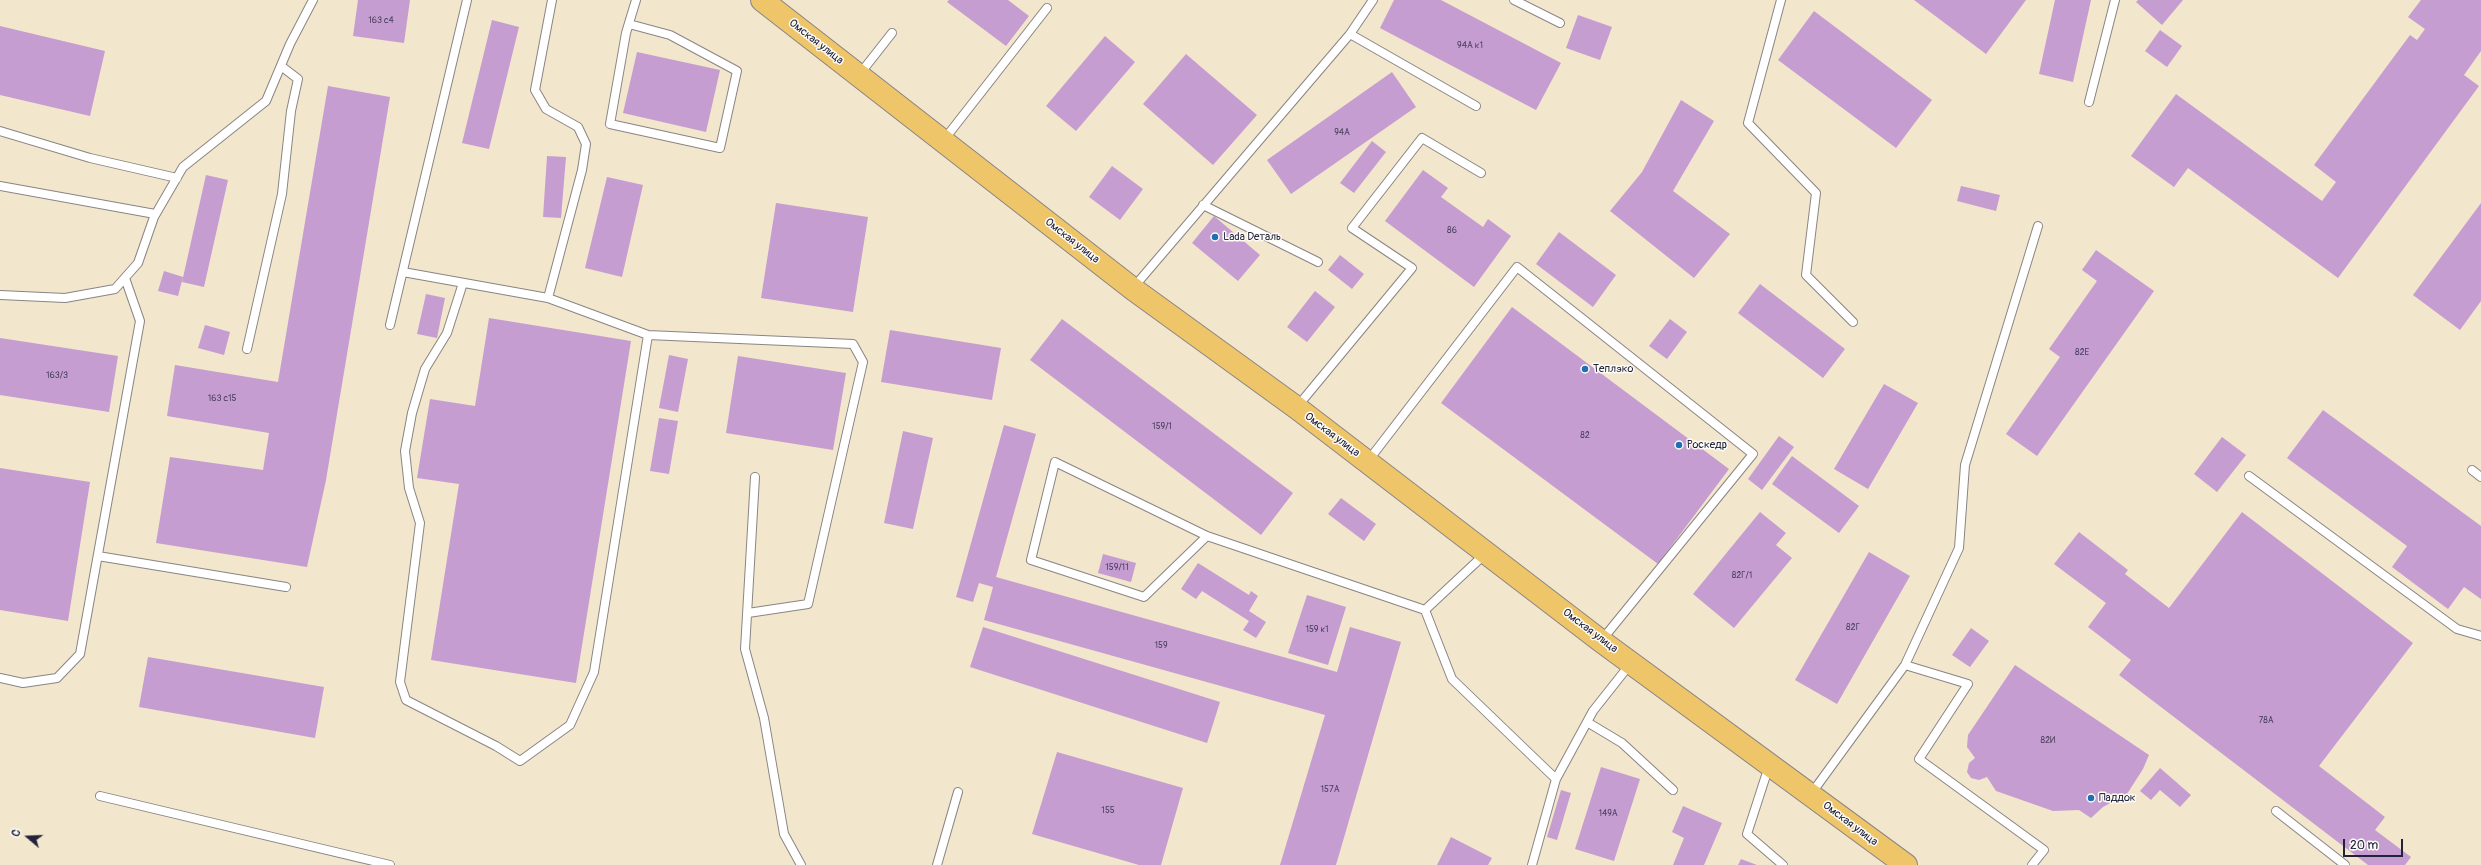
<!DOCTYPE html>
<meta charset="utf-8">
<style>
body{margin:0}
#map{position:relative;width:2481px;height:865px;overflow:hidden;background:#f2e6cd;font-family:Pangolin,sans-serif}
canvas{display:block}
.north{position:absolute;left:8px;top:817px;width:40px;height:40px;-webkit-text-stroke:3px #fdfcf7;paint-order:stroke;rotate:289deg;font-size:11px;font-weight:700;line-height:16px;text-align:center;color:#22223b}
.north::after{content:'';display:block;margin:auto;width:14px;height:18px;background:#22223b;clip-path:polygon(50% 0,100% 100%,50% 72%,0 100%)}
.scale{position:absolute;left:2343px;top:839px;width:60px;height:18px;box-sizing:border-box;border:2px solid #22223b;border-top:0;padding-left:5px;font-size:12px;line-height:14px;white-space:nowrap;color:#22223b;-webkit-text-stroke:3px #fdfcf7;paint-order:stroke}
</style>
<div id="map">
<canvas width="2481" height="865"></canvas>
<div class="north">С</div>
<div class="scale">20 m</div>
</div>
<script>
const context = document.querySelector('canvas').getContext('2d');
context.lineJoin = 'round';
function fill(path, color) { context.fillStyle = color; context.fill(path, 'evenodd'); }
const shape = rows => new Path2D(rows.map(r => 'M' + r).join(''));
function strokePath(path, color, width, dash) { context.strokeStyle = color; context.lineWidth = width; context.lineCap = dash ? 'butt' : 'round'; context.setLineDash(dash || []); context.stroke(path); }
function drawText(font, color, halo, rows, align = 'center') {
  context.font = font + ' Pangolin,sans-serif'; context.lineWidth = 3; context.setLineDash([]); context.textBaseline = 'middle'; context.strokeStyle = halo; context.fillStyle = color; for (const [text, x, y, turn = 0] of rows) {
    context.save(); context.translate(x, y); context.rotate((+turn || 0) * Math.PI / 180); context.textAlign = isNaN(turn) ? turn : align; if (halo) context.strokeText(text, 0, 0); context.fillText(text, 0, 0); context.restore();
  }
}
const building = shape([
 [358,0,410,0,404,43,353,36],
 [949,0,1008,0,1029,16,1006,46,947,2],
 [1394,0,1441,0,1561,63,1536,110,1380,28],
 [1914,0,2026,0,1986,54],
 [2055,0,2091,0,2073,82,2039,74],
 [2138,0,2183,0,2162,25,2136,2],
 [2421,0,2481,0,2481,51,2464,75,2479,86,2338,278,2188,168,2174,187,2131,156,2176,94,2322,201,2336,182,2314,165,2410,35,2417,40,2425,29,2408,17],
 [1814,11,1932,100,1896,148,1778,60],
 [1578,15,1612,27,1600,60,1566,48],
 [492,20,519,27,489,149,462,143],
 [0,26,105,51,90,116,0,95],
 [2160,30,2182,46,2167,67,2145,51],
 [1105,36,1135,62,1076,131,1046,106],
 [637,52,720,70,706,132,623,113],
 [1186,54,1257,115,1213,165,1143,104],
 [1392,72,1416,107,1291,194,1267,160],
 [328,86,390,97,326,480,307,567,156,543,170,457,263,470,269,433,167,416,175,365,278,382],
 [1681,100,1714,121,1673,191,1730,234,1694,278,1610,211,1642,172],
 [1372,141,1386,152,1354,193,1340,183],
 [547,156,566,157,561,218,543,217],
 [1112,166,1143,189,1120,220,1089,197],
 [1423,170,1448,188,1441,197,1483,227,1488,219,1511,236,1474,287,1385,221],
 [206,175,228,180,204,287,182,282],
 [607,177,643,185,622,277,585,268],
 [1961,186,2000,195,1996,211,1957,201],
 [776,203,868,217,853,312,761,298],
 [2481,203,2481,301,2460,330,2413,295],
 [1214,216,1260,255,1238,281,1192,243],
 [1559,232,1616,275,1593,307,1536,264],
 [2096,250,2154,291,2037,456,2006,434,2060,357,2049,349,2097,281,2082,270],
 [1340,255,1364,274,1352,289,1328,270],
 [164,271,183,277,178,296,158,291],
 [1760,284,1845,349,1823,378,1738,313],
 [1315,291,1335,307,1307,342,1287,327],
 [426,294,445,298,437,338,417,334],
 [1512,307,1729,469,1658,564,1441,403],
 [489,318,631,341,576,683,431,660,459,484,417,478,430,399,475,406],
 [1062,319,1293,493,1261,535,1030,360],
 [1670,319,1687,332,1667,359,1649,346],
 [205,325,230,332,224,355,198,348],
 [890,330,1001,348,992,400,881,382],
 [0,338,118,356,109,412,0,395],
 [669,355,688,359,678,412,659,408],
 [738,356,846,373,833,450,726,433],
 [1884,384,1918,403,1868,489,1834,469],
 [2323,410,2481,526,2481,599,2464,587,2448,609,2392,567,2407,546,2287,458],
 [659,418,678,421,669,474,650,471],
 [1004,425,1036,434,996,577,1337,672,1350,627,1401,642,1336,865,1280,865,1325,715,984,620,993,587,979,583,973,602,956,597],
 [903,431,933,438,913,529,884,523],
 [1779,436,1794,447,1762,490,1748,479],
 [2222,437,2246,455,2217,492,2194,474],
 [1792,456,1859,506,1839,533,1772,484],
 [0,468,90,482,68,621,0,610],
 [1341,498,1376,524,1364,541,1328,514],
 [1760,512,1786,533,1776,545,1792,558,1734,628,1693,594],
 [2242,512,2413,643,2319,766,2385,817,2375,830,2411,857,2405,865,2368,865,2119,675,2131,660,2088,627,2106,603,2054,564,2079,532,2128,570,2125,574,2169,608],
 [1869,552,1910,576,1837,704,1795,680],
 [1103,554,1136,563,1131,582,1098,573],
 [1198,563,1249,595,1251,591,1258,596,1249,611,1266,622,1256,638,1243,630,1249,621,1202,591,1196,599,1181,589],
 [1307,595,1346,607,1328,665,1288,653],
 [983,627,1220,702,1207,743,970,667],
 [1971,628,1989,641,1970,667,1952,655],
 [148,657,324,687,315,738,139,707],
 [2015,665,2149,755,2143,769,2127,794,2103,807,2091,818,2079,810,2053,811,1996,791,1987,777,1979,780,1971,778,1967,772,1969,763,1975,758,1967,747,1968,735],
 [1057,752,1183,788,1161,865,1139,865,1032,834],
 [1601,767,1640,779,1614,861,1575,849],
 [2160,768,2191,795,2180,807,2160,790,2151,800,2140,791],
 [1561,790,1571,793,1557,840,1547,837],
 [1683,806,1722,823,1704,865,1673,865,1684,838,1672,832],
 [1451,837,1492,858,1488,865,1437,865],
 [1741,859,1757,865,1738,865]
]);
const lane = shape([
 [1514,0,1560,23],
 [1781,0,1748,123,1816,193,1806,275,1853,322],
 [629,24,670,35,737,71,720,148,610,124,626,33,636,0],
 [1350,34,1373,0],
 [859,75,892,33],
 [2089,102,2115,0],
 [0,131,90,158,177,178],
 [943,141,1047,8],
 [0,186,155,214],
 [1203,205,1318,262],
 [403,272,548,298,648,335,853,344,863,362,808,604,748,613],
 [463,283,447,333,425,369,412,413,405,451,409,488,420,523,400,682,406,700,496,746,520,761,570,725,594,672,648,335],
 [1133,288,1350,34,1476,106],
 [0,295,65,298,115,289,138,263,154,217,183,167,266,101,290,44,313,0],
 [548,298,582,170,586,144,578,127,546,109,535,90,552,0],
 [390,325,467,0],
 [247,349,282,194,291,111,298,79,281,66],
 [1297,407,1412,268,1352,228,1422,138,1481,173],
 [1368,461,1517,267,1753,454,1601,641],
 [2472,470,2481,477],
 [2249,476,2457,629,2481,636],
 [755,477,745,649,764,718,784,834,801,865],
 [1207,536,1055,462,1031,560,1144,597,1207,536,1425,610,1485,554],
 [98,556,286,587],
 [1425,610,1452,679,1556,779],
 [1905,665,1968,684,1919,759,2044,850,2032,865],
 [0,678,23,683,57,678,80,654,140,321,125,278],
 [1587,722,1622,743,1673,790],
 [1769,766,1747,834,1783,865],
 [1811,794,1905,665,1959,548,1965,465,2038,226],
 [100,796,390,865],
 [2276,811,2345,865],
 [937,865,958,792],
 [1532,865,1556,779,1593,711,1631,663]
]);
const primary = shape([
 [762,0,1133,289,1297,408,1601,641,1906,865]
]);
const markers = [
 [1215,237,4,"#1f6fb2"],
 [1585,369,4,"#1f6fb2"],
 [1679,445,4,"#1f6fb2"],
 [2091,798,4,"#1f6fb2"]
];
const numberNames = [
 ["163 с4",381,21],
 ["94А к1",1470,46],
 ["94А",1342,133],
 ["86",1452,231],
 ["82Е",2082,353],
 ["163/3",57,376],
 ["163 с15",222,399],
 ["159/1",1162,427],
 ["82",1585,436],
 ["159/11",1117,568],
 ["82Г/1",1742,576],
 ["82Г",1853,628],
 ["159 к1",1317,630],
 ["159",1161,646],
 ["78А",2266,721],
 ["82И",2048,741],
 ["157А",1330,790],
 ["155",1108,811],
 ["149А",1608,814]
];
const streetNames = [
 ["Омская улица",816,42,38],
 ["Омская улица",1072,241,38],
 ["Омская улица",1332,435,37],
 ["Омская улица",1590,631,37],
 ["Омская улица",1850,824,37]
];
const poiNames = [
 ["Lada Dеталь",1223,237],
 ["Теплэко",1593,369],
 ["Роскедр",1687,445],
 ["Паддок",2099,798]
];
fill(building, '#c69dd0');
strokePath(lane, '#8a8484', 10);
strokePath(primary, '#8a8484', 24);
strokePath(lane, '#fff', 8);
strokePath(primary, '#eec569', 22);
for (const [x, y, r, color] of markers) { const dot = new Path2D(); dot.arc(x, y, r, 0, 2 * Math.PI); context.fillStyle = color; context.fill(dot); strokePath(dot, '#fdfcf7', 1.5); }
drawText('9px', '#4b4160', null, numberNames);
drawText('11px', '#22223b', '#fdfcf7', streetNames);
drawText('11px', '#22223b', '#fdfcf7', poiNames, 'left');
</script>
